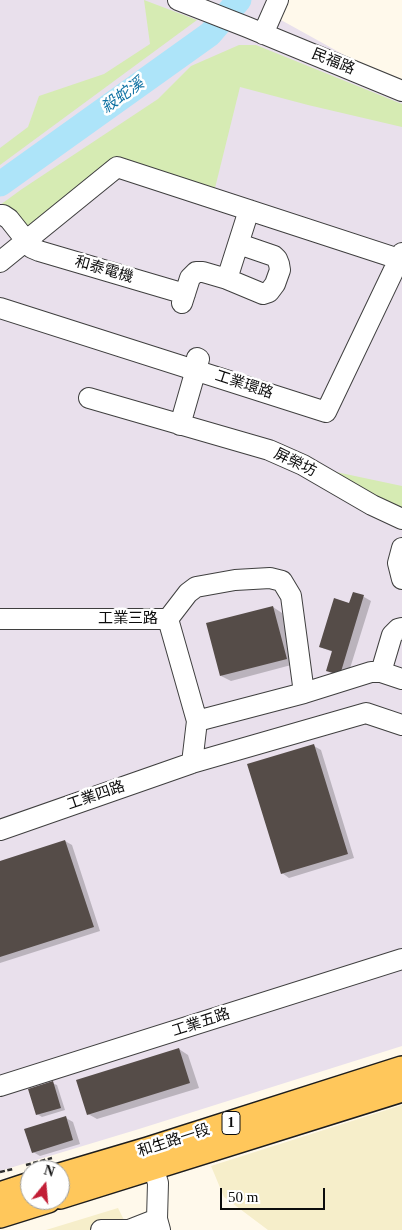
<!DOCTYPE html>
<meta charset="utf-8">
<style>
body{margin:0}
#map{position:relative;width:402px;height:1230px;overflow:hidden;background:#fff9eb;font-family:"Times New Roman",serif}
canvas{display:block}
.north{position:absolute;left:20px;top:1160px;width:50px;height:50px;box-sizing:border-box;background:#fff;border:1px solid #9e9e9e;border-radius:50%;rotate:17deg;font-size:14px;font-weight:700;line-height:20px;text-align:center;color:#0c0c0c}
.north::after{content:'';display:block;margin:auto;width:18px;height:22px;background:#c21e36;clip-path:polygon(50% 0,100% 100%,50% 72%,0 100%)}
.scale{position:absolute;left:220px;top:1188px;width:105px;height:22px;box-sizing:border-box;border:2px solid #0c0c0c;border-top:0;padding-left:6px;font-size:15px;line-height:18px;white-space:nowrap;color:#0c0c0c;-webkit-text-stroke:4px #fff;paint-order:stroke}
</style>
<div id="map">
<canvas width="402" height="1230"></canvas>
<div class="north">N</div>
<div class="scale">50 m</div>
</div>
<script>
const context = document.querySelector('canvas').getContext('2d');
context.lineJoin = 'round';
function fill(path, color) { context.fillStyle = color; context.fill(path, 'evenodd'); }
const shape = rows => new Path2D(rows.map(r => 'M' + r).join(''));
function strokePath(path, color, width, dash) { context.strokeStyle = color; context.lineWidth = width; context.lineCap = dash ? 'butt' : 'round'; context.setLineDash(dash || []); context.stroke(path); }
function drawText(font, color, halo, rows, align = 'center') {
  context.font = font + ' "Times New Roman","Noto Sans TC",serif'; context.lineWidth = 5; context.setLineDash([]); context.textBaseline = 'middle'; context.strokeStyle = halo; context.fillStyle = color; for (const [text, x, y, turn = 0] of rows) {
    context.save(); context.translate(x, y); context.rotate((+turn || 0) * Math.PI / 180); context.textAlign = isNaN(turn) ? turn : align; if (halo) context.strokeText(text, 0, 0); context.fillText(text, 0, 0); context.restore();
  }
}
const industrial = shape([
 [0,0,287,0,281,20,402,87,402,1046,139,1129,0,1171]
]);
const farmland = shape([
 [402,1105,402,1230,268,1230,224,1197,211,1166],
 [118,1208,129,1230,160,1230,46,1230]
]);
const green = shape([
 [144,0,197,20,0,165,0,148,28,127,39,96,104,74,150,44],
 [239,45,256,45,402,104,402,127,308,105,240,87,215,188,128,161,20,233,0,205,22,189,158,99,191,66],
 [303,465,402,486,402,519]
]);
const shadow = shape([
 [353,593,364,597,371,601,347,678,335,674,328,670,333,652,320,647,350,604],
 [273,607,282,613,295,664,231,681,221,676],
 [314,746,321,750,354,858,289,878,282,873],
 [65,841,72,845,100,931,0,963,0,863],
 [179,1049,188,1055,199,1088,97,1119,88,1114],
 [52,1083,57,1085,65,1110,42,1117,37,1114],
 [66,1118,73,1122,80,1144,40,1156,33,1152]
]);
const river = shape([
 [0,184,210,34,239,0]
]);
const building = shape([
 [353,592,364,595,340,675,326,671,332,651,319,647,334,598,349,603],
 [273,606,287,659,220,676,206,623],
 [314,744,348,854,281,874,247,764],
 [65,840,94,927,0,957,0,861],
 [179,1048,190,1083,87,1115,76,1080],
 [53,1081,61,1108,36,1115,28,1089],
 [66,1116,73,1140,32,1153,24,1129]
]);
const path = shape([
 [26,1165,52,1158],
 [0,1172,13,1169]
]);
const minor = shape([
 [178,0,247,27,402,91],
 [263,34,278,0],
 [0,215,3,215,9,219,32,248,39,251,185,294],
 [0,262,117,167,399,259],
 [227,279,249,210],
 [182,303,190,278,196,272,203,272,227,279,263,294,269,292,275,284,280,270,279,264,277,259,274,256,239,244],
 [0,308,326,412,402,253],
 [89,398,269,450,303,465,372,505,402,519],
 [180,425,199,359,197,358],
 [402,548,398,563,402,579],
 [0,619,168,619,197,721,192,763],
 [168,619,188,593,196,587,235,580,270,578,282,581,291,596,304,693],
 [381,672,392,635,398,629,402,628],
 [197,721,304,693,371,672,381,672,402,679],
 [0,830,192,763,366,713,402,725],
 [0,1086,402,959],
 [149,1154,158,1183,157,1219,160,1230],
 [101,1230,129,1230,157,1219]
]);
const major = shape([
 [60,1176,148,1150,402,1069],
 [0,1195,30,1185],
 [60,1196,402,1089],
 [0,1215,48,1200]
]);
const shields = [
 [231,1123,18]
];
const shieldNames = [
 ["1",231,1123]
];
const streetNames = [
 ["民福路",333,62,22],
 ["和泰電機",104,270,16],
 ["工業環路",244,385,18],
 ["屏榮坊",295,463,26],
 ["工業三路",128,619],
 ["工業四路",96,796,-19],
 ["工業五路",201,1023,-18],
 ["和生路一段",174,1141,-18]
];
const waterNames = [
 ["殺蛇溪",123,96,-36]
];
fill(industrial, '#e9e0ec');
fill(farmland, '#f6eeca');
fill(green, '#d6ebb3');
fill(shadow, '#0003');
strokePath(river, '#ade4f9', 25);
fill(building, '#554c48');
strokePath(minor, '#3f3f3f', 22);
strokePath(major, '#1d1d1d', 28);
strokePath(path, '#2e2e2e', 2.5, [5, 2.5]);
strokePath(minor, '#fff', 20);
strokePath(major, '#ffc75b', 25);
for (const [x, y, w] of shields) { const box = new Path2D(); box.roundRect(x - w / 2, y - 11.5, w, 23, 4); context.fillStyle = '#fff'; context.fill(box); strokePath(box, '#0c0c0c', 1); }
drawText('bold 14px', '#0c0c0c', null, shieldNames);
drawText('15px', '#0c0c0c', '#fff', streetNames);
drawText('italic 16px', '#1072a3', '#fff', waterNames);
</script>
